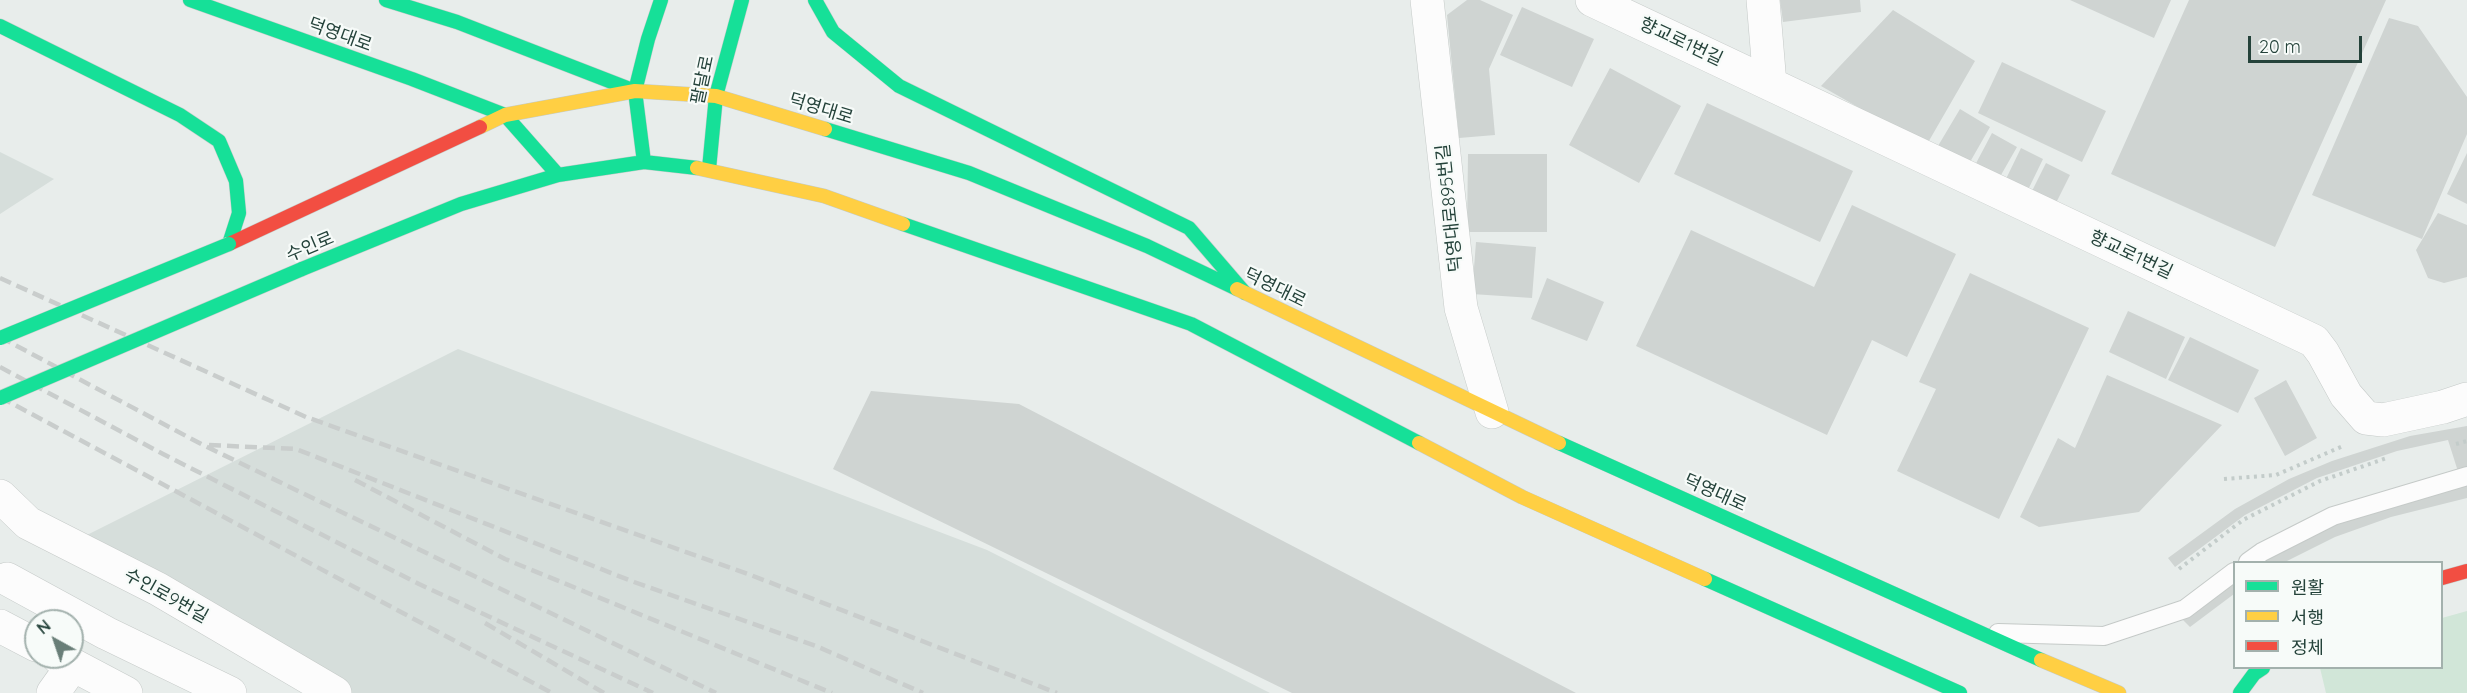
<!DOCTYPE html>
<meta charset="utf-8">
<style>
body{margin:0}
#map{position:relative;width:2467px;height:693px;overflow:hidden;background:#e8edeb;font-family:Quicksand,"Noto Sans KR",sans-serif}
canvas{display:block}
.legend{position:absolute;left:2233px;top:561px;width:210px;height:108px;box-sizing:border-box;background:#f7fbf9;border:2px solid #a3b1ad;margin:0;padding:8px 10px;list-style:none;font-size:18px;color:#24423a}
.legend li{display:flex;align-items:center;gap:12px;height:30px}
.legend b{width:30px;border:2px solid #a3b1ad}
.north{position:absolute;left:24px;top:609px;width:60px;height:60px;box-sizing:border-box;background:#f7fbf9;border:2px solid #a3b1ad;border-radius:50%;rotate:320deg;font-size:16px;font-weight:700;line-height:24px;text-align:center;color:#24423a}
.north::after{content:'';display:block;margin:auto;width:21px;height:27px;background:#697e78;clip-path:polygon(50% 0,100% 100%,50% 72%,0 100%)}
.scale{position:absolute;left:2248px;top:36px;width:114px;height:27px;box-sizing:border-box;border:3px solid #24423a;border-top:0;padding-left:8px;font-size:18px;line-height:21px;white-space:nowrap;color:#24423a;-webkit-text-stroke:4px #f7fbf9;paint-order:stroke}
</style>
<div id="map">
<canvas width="2467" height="693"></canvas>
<ul class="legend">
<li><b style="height:8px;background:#16e098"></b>원활</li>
<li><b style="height:8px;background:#ffcf43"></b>서행</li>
<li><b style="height:8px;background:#f24e42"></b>정체</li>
</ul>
<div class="north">N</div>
<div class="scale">20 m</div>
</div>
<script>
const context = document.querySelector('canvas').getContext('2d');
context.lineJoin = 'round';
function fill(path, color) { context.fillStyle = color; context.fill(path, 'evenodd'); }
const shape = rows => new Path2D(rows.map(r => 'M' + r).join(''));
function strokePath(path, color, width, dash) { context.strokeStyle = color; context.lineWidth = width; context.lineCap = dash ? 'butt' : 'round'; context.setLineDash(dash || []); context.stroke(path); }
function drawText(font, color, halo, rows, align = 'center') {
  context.font = font + ' Quicksand,"Noto Sans KR",sans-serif'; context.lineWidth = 4.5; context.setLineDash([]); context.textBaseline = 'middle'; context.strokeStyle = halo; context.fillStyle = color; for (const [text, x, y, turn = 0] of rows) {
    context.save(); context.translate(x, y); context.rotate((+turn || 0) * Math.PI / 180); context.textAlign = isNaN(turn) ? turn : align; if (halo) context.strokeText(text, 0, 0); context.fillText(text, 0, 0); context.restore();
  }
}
const built = shape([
 [0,152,54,179,0,214],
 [458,349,987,550,1270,693,338,693,75,541]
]);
const green = shape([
 [2467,611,2467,693,2326,693,2320,668,2442,668,2442,618]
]);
const building = shape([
 [1467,0,1480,0,1513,15,1489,69,1495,135,1459,138,1447,15],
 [1780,0,1860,0,1861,12,1783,22],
 [2070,0,2171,0,2154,38],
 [2189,0,2386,0,2275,247,2111,174],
 [1522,7,1594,39,1572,87,1500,55],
 [1893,10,1975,61,1926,146,1821,86],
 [2389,18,2418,26,2467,97,2467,134,2422,239,2312,195],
 [2002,62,2106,111,2082,162,1978,113],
 [1610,68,1681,106,1639,183,1569,145],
 [1707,103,1853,171,1820,242,1674,174],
 [1960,109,1990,127,1966,169,1935,151],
 [1992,133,2017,147,1997,182,1973,169],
 [2021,148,2043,159,2026,194,2004,183],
 [2467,153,2467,204,2447,194],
 [1468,154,1547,154,1547,232,1467,232],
 [2046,163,2070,175,2054,207,2030,195],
 [1852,205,1956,254,1907,357,1872,340,1827,435,1636,346,1691,230,1814,287],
 [2438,213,2467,225,2467,277,2444,283,2428,278,2416,250],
 [1476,242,1536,247,1532,298,1472,294],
 [1970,273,2089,328,1999,519,1897,471,1936,389,1919,382],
 [1547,278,1604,302,1587,341,1531,319],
 [2128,311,2185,337,2166,379,2109,352],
 [2190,337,2259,370,2238,413,2168,380],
 [2107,375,2222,425,2139,512,2039,527,2020,517,2058,438,2075,448],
 [2286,380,2317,438,2285,456,2254,398],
 [871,391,1019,404,1576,693,1292,693,833,469],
 [2467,426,2467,498,2391,517,2335,537,2285,562,2261,562,2337,520,2462,484,2448,440,2397,451,2317,478,2245,515,2175,567,2168,558,2235,509,2289,479,2332,461,2410,436],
 [2234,579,2234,594,2190,627,2182,619]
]);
const path = shape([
 [2456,444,2467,441],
 [2224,479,2276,475,2343,446],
 [2179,569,2243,520,2320,481,2387,458]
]);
const lane = shape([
 [2248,562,2262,552,2333,516,2467,476],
 [1998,633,2104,636,2185,609,2234,572]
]);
const street = shape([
 [1427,0,1461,308,1492,412],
 [1592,0,2314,341,2323,353,2346,395,2366,418,2383,420,2443,407,2467,399],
 [1763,0,1770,84],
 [0,496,28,523,158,589,335,693],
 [7,579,106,633,230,693],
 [0,626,36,645],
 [58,657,126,693],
 [53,693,73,665]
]);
const fast = shape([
 [190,0,412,79,505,115,558,175],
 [386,0,457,22,635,91],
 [815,0,833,32,899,86,1189,228,1245,293],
 [0,26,180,115,219,141,236,181,239,213,229,244],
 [825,129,969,173,1147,246,1237,289],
 [644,162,635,91,648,39,661,0],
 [709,169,716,96,742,0],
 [903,224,1191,324,1419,443],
 [302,269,461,204,558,175,644,162,697,168],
 [1559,443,2041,660],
 [1705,579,1960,693],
 [2240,693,2254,674,2263,668]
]);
const slow = shape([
 [480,127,505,115,635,91,716,96,825,129],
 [697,168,824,196,903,224],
 [1237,289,1559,443],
 [1419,443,1522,497,1705,579],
 [2041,660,2119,693]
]);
const jam = shape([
 [229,244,480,127],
 [2442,578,2467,571]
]);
const rail = shape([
 [0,278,306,417,748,574,1057,693],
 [0,337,203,445,716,693],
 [0,367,163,454,419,584,653,693],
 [0,397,552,693],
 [209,445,296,449,634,582,816,646,923,693],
 [355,480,505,559,832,693],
 [485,623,604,693]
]);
const fastBridge = shape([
 [0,338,229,244],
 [0,398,302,269]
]);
const streetNames = [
 ["덕영대로",340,35,20],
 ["향교로1번길",1681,42,25],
 ["팔달로",703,80,-78],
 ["덕영대로",821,109,17],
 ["덕영대로895번길",1450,208,-96],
 ["수인로",310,247,-23],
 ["향교로1번길",2131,255,25],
 ["덕영대로",1275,288,26],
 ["덕영대로",1715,493,24],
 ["수인로9번길",166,596,29]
];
fill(built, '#d6dedb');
fill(green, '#d1e6d8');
fill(building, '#cfd4d2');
strokePath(lane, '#c5cac8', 20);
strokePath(street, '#c5cac8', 34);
strokePath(fast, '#c3cbc8', 15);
strokePath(slow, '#c3cbc8', 15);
strokePath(jam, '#c3cbc8', 15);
strokePath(path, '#c3ccca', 4, [3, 4.5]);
strokePath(lane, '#fcfcfc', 18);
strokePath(street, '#fcfcfc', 33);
strokePath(fast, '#16e098', 14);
strokePath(slow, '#ffcf43', 14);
strokePath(jam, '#f24e42', 14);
strokePath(rail, '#c9cdcc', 4.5, [12, 6]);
strokePath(fastBridge, '#c3ccc9', 15, []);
strokePath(fastBridge, '#16e098', 14);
drawText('18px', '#24423a', '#f7fbf9', streetNames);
</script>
